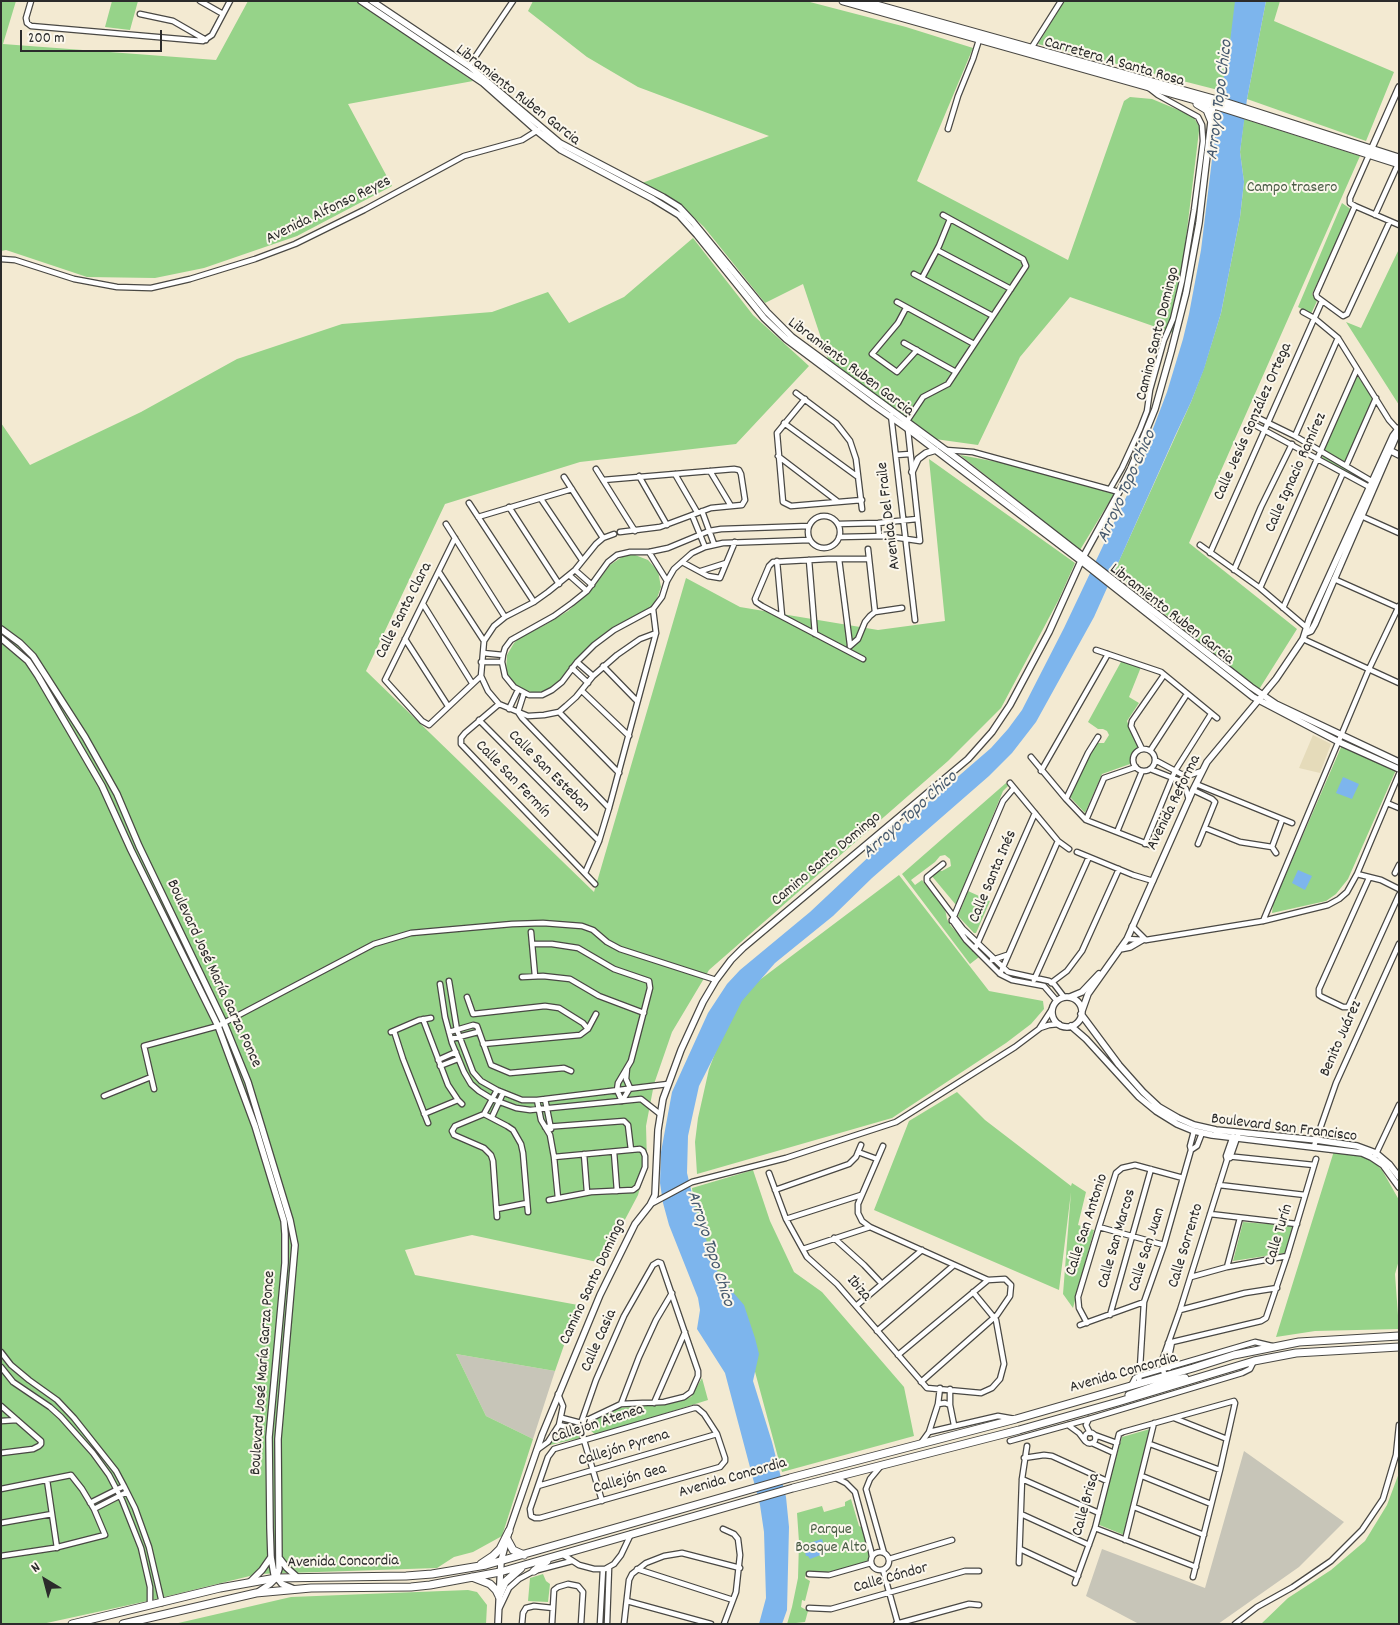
<!DOCTYPE html>
<meta charset="utf-8">
<style>
body{margin:0}
#map{position:relative;width:1400px;height:1625px;overflow:hidden;background:#f3ead2;font-family:Dekko,sans-serif}
canvas{display:block}
.frame{position:absolute;inset:0;border:2px solid #2b2b2b;pointer-events:none}
.north{position:absolute;left:20px;top:1555px;width:50px;height:50px;-webkit-text-stroke:4px #fbf7ec;paint-order:stroke;rotate:323deg;font-size:14px;font-weight:700;line-height:20px;text-align:center;color:#2b2b2b}
.north::after{content:'';display:block;margin:auto;width:18px;height:22px;background:#2b2b2b;clip-path:polygon(50% 0,100% 100%,50% 72%,0 100%)}
.scale{position:absolute;left:20px;top:30px;width:142px;height:22px;box-sizing:border-box;border:2px solid #2b2b2b;border-top:0;padding-left:6px;font-size:15px;line-height:18px;white-space:nowrap;color:#2b2b2b;-webkit-text-stroke:4px #fbf7ec;paint-order:stroke}
</style>
<div id="map">
<canvas width="1400" height="1625"></canvas>
<div class="frame"></div>
<div class="north">N</div>
<div class="scale">200 m</div>
</div>
<script>
const context = document.querySelector('canvas').getContext('2d');
context.lineJoin = 'round';
function fill(path, color) { context.fillStyle = color; context.fill(path, 'evenodd'); }
const shape = rows => new Path2D(rows.map(r => 'M' + r).join(''));
function strokePath(path, color, width, dash) { context.strokeStyle = color; context.lineWidth = width; context.lineCap = dash ? 'butt' : 'round'; context.setLineDash(dash || []); context.stroke(path); }
function drawText(font, color, halo, rows, align = 'center') {
  context.font = font + ' Dekko,sans-serif'; context.lineWidth = 4; context.setLineDash([]); context.textBaseline = 'middle'; context.strokeStyle = halo; context.fillStyle = color; for (const [text, x, y, turn = 0] of rows) {
    context.save(); context.translate(x, y); context.rotate((+turn || 0) * Math.PI / 180); context.textAlign = isNaN(turn) ? turn : align; if (halo) context.strokeText(text, 0, 0); context.fillText(text, 0, 0); context.restore();
  }
}
const built = shape([
 [1313,735,1331,744,1320,773,1299,768]
]);
const industrial = shape([
 [456,1354,555,1371,533,1439,486,1416],
 [1244,1451,1344,1522,1299,1567,1218,1624,1139,1624,1086,1596,1102,1549,1205,1588]
]);
const green = shape([
 [1,1,16,1,3,44,216,60,248,1,356,1,473,81,348,104,392,186,297,236,204,268,155,278,87,277,6,250,1,251],
 [112,1,138,1,130,30,105,27],
 [533,1,806,1,906,27,973,48,917,181,1068,260,1124,101,1130,97,1152,99,1181,111,1194,118,1199,126,1199,131,1179,296,1173,333,1070,297,1020,357,978,445,935,439,828,359,803,284,765,303,704,227,682,206,668,196,642,183,769,136,638,87,587,57,528,11],
 [1064,1,1237,1,1222,91,1038,44],
 [1266,1,1280,1,1274,21,1394,72,1366,141,1247,99],
 [1244,119,1360,156,1189,543,1297,629,1258,691,1114,572,1191,402,1204,368,1221,313,1240,217,1244,182,1240,152],
 [1342,203,1352,210,1312,294,1317,301,1311,314,1298,307],
 [693,238,753,315,809,366,736,444,580,462,445,504,366,671,594,892,686,578,740,607,878,630,945,621,929,459,1075,563,1059,599,1001,708,948,761,709,970,672,1032,654,1084,646,1126,647,1162,638,1195,602,1263,472,1235,405,1250,415,1275,578,1305,555,1371,456,1354,486,1416,533,1439,502,1536,473,1552,454,1557,437,1568,258,1574,152,1600,42,1624,1,1624,1,423,30,465,141,412,237,359,342,324,492,312,548,292,569,323,624,297],
 [1399,249,1399,405,1346,322,1361,328],
 [1357,375,1373,399,1345,462,1324,450],
 [960,455,1019,466,1114,494,1080,550],
 [1323,455,1370,482,1369,484,1322,458],
 [628,555,635,555,648,560,658,571,661,587,656,601,650,608,617,625,592,643,575,660,560,680,550,689,536,693,523,690,517,687,509,677,506,671,507,655,514,643,519,638,543,626,568,611,593,588,610,565,622,557],
 [1122,660,1141,667,1129,697,1139,703,1127,721,1138,747,1131,754,1130,764,1102,774,1085,813,1070,797,1085,762,1097,743,1104,743,1109,735,1107,731,1103,729,1098,729,1088,722],
 [1342,745,1396,770,1348,879,1336,894,1326,901,1272,913,1273,904],
 [1006,783,1008,786,1003,791,956,905,931,875,938,870,942,871,951,866,950,859,945,855,940,856,935,862,911,880,915,885,922,880,945,909,947,919,951,926,979,957,970,964,902,874],
 [899,875,989,991,1043,1001,1044,1009,1031,1024,1006,1043,892,1118,697,1174,695,1142,698,1118,709,1069,727,1022,745,991],
 [968,891,990,901,976,933,974,933,958,916],
 [957,1092,985,1120,1071,1186,1072,1183,1086,1192,1078,1225,1094,1230,1073,1308,1063,1294,1071,1192,1059,1290,874,1210,909,1121],
 [1334,1151,1364,1156,1373,1161,1382,1170,1399,1200,1399,1260,1395,1274,1399,1329,1315,1331,1276,1337],
 [753,1170,770,1221,794,1272,822,1292,904,1387,914,1436,782,1472,747,1342,734,1333,696,1224,692,1188],
 [1243,1222,1293,1226,1285,1253,1233,1261],
 [702,1378,708,1400,596,1435,590,1430,589,1426,591,1422,607,1412,617,1408,661,1405,691,1397],
 [1150,1429,1124,1535,1097,1524,1122,1437],
 [560,1430,577,1434,580,1438,546,1446],
 [1399,1473,1399,1624,1261,1624,1288,1598,1331,1570,1365,1541,1387,1505],
 [851,1499,859,1526,863,1528,870,1558,865,1563,828,1572,806,1573,805,1578,810,1581,805,1601,802,1600,801,1607,808,1611,805,1622,787,1624,792,1607,798,1578,799,1542,797,1513,822,1506,824,1512,845,1506,845,1502],
 [543,1574,546,1581,550,1584,548,1602,528,1601,530,1578],
 [468,1590,477,1592,487,1605,486,1624,174,1624,291,1597]
]);
const water = shape([
 [1235,1,1266,1,1247,99,1240,152,1244,182,1240,217,1221,313,1204,369,1191,402,1175,436,1094,617,1036,722,1012,753,989,776,872,878,833,916,775,963,742,1001,699,1086,688,1136,687,1173,697,1214,719,1276,744,1305,755,1338,759,1354,753,1381,772,1442,786,1497,789,1527,787,1610,782,1624,759,1624,766,1598,764,1532,760,1505,725,1373,697,1329,700,1310,698,1298,669,1225,663,1203,660,1183,661,1152,672,1092,708,1013,727,984,740,970,810,912,909,819,991,748,1008,729,1022,710,1064,628,1130,489,1167,392,1183,339,1189,314,1201,250,1218,110,1230,42],
 [1343,777,1359,784,1352,799,1336,793],
 [1298,870,1312,876,1305,890,1292,883],
 [822,1539,826,1553,810,1559,808,1556,806,1556,803,1545]
]);
const minor = shape([
 [31,1,26,18,27,23,31,26,203,41,212,35,230,1],
 [200,1,223,14],
 [140,14,173,21,206,40],
 [1030,50,1061,1],
 [469,66,513,1],
 [948,129,958,96,973,59,979,40],
 [1369,155,1350,198,1350,203,1355,206,1316,294,1317,297,1343,316,1347,314,1390,221],
 [1355,206,1399,225],
 [1375,215,1399,162],
 [937,250,1011,289],
 [1,259,15,260,74,279,117,287,151,288,190,279,255,259,295,244,364,210,464,156,522,140,538,130],
 [914,274,993,316],
 [922,278,939,246,950,219],
 [897,302,974,344],
 [906,308,898,323,872,354,897,372,917,350],
 [1303,312,1314,318,1338,338,1389,420,1398,430],
 [904,343,956,372],
 [796,393,836,423,850,441,856,459,862,509],
 [805,399,777,433,783,502,791,506,862,500],
 [891,415,915,620],
 [1256,417,1295,436,1373,482],
 [784,423,858,477],
 [1253,424,1371,488],
 [1295,436,1338,338],
 [946,450,973,452,1119,492],
 [896,455,910,454],
 [778,456,837,501],
 [1346,466,1376,398],
 [596,469,635,531],
 [710,471,731,506],
 [675,474,697,512],
 [639,476,667,525],
 [564,477,603,538],
 [603,480,734,469,739,470,741,474,745,500,742,505,711,508,660,527,620,532],
 [1110,489,1122,468,1140,429,1147,411,1150,390,1164,340,1173,319,1182,281,1194,210,1203,141,1202,125,1198,117,1158,95,1149,88],
 [541,499,582,560],
 [469,503,534,602],
 [509,507,559,584],
 [702,511,714,544],
 [692,515,705,547],
 [1359,515,1399,533],
 '808 532a16 16 0 1 1 32 0a16 16 0 1 1-32 0Z',
 [478,517,572,489],
 [878,523,879,536],
 [446,524,505,617],
 [838,524,878,523,917,519],
 [809,526,721,529,709,531,668,548,649,552,630,552,617,555,608,562,587,591,572,603,554,616,511,640,505,648,503,655,502,662,505,676,514,687,529,695,542,695,552,690,562,682,577,662,594,645,614,630,653,609,662,597,667,581,674,569,692,553,705,547,723,543,810,540],
 [614,534,603,538,596,544,575,570,548,592,534,602,505,617,494,626,484,641,481,676,488,691,499,704,528,716,544,715,559,712,566,706,576,697,593,676,617,655,640,639,656,633],
 [839,537,886,536,920,541,907,421,923,397,948,384,1026,266,1023,259,943,215],
 [455,538,385,680,422,721,429,725,481,676],
 [1200,545,1260,588,1307,628],
 [868,549,875,612],
 [649,552,667,581],
 [1210,553,1322,301],
 [839,559,850,645],
 [809,560,815,634],
 [777,561,782,616],
 [682,562,708,576,720,578,735,542],
 [575,570,592,585],
 [1234,570,1261,507,1292,444],
 [701,571,726,563],
 [439,572,484,641],
 [569,575,587,591],
 [1334,579,1399,608],
 [1260,588,1357,369],
 [423,604,472,683],
 [1283,608,1343,473],
 [405,639,448,706],
 [1303,639,1399,683],
 [850,646,858,639,865,622,870,616,875,612,902,608],
 [1096,650,1161,672,1217,718],
 [483,653,503,655],
 [863,659,762,606,756,602,755,599,769,566,773,562,828,559,869,559],
 [481,662,502,662],
 [577,662,593,676],
 [603,666,637,701],
 [572,668,588,683],
 [582,691,629,736],
 [524,693,518,712,522,718,609,808],
 [499,704,465,733,461,738,461,744,595,884],
 [509,709,518,690],
 [559,712,619,773],
 [479,720,599,841],
 [1142,749,1131,726,1132,721,1164,675],
 '1133 760a11 11 0 1 1 22 0a11 11 0 1 1-22 0Z',
 [1150,751,1187,694],
 [1031,757,1066,799,1086,820,1150,845],
 [1155,760,1181,774,1190,775,1202,771],
 [1150,769,1178,780,1186,789,1189,800],
 [1041,771,1108,654],
 [1010,783,1058,841,1069,849],
 [1196,784,1292,823],
 [1193,790,1212,799,1215,802,1198,844],
 [1066,799,1088,753,1098,737],
 [1387,803,1399,808],
 [1086,820,1104,778,1136,767],
 [1205,828,1240,842,1272,847],
 [1117,832,1142,771],
 [1145,844,1175,771,1211,714],
 [1272,847,1282,820],
 [1272,847,1276,853],
 [1077,852,1133,875,1153,881],
 [943,864,927,877,927,881,963,929,1008,972,1049,981,1054,984,1064,997],
 [585,873,599,841,609,808,656,633,653,609],
 [1395,873,1399,865],
 [1357,874,1381,880,1399,889],
 [1369,878,1319,989,1319,995,1322,997,1343,1007,1348,1007,1350,1003,1399,895],
 [952,920,966,940,1000,974,1012,980,1044,986,1057,1001],
 [952,921,1003,801,1014,788],
 [1263,921,1369,669,1399,606],
 [1132,926,1146,940],
 [531,932,535,976],
 [1127,939,1146,940,1263,921,1328,905,1339,899,1347,892,1357,874,1399,774],
 [532,944,552,944,578,948,614,969,649,981,650,988,631,1061,618,1083,617,1090,622,1101],
 [975,949,1035,813],
 [992,960,1007,955],
 [1000,974,1058,841],
 [522,977,543,976,570,979,599,996,644,1013],
 [1034,980,1089,857],
 [449,981,457,1030,473,1072,481,1081,497,1090,522,1100,537,1100,668,1084],
 [1051,983,1067,971,1082,951,1119,869],
 [440,984,445,1017,452,1043,464,1072,471,1084,479,1091,492,1099,516,1108,530,1110,641,1099,660,1114],
 [467,997,473,1014,545,1006,559,1008,583,1023,588,1029],
 [423,1019,448,1085,458,1100,462,1104],
 [1040,1028,1049,1025,1059,1024],
 [394,1031,403,1059,428,1123],
 [391,1032,419,1020,431,1018],
 [449,1032,473,1025,477,1026,491,1065,510,1073,564,1068,571,1071],
 [451,1039,478,1032],
 [483,1044,580,1035,588,1029,596,1014],
 [438,1060,456,1052],
 [440,1066,458,1059],
 [154,1089,144,1046,218,1026,374,944,411,933,512,924,543,923,582,926,593,930,607,942,620,949,716,980],
 [497,1090,484,1114,455,1126,452,1131,454,1135,484,1148,491,1155,493,1161,497,1217],
 [104,1096,151,1077],
 [545,1099,551,1129],
 [537,1100,541,1120,550,1135,554,1157,558,1198],
 [622,1101,630,1088,626,1079,627,1068],
 [424,1114,458,1100],
 [484,1114,507,1126,513,1130,521,1144,523,1153,528,1212],
 [492,1117,503,1093],
 [545,1127,624,1121,628,1125,631,1150],
 [883,1146,858,1204,858,1213,862,1221,870,1227,988,1280,1005,1279,1011,1285,1010,1296,997,1315,921,1382],
 [1314,1146,1336,1083,1399,944],
 [1191,1150,1197,1146,1202,1133],
 [614,1152,617,1191],
 [858,1152,877,1159],
 [584,1154,587,1192],
 [1226,1156,1314,1165],
 [1375,1156,1399,1105],
 [1230,1158,1238,1135],
 [769,1173,786,1219,807,1257,837,1284,927,1388,981,1393,992,1388,1000,1379,1004,1364,996,1320,973,1292],
 [1219,1185,1305,1195],
 [775,1190,849,1164,856,1157,861,1145],
 [549,1200,591,1192,633,1190,637,1187,645,1167,645,1156,643,1151,640,1149,554,1157],
 [651,1204,692,1182,786,1158,896,1122,1015,1047,1039,1029,1052,1009],
 [497,1209,527,1203],
 [1210,1214,1297,1224],
 [786,1219,861,1195],
 [1099,1227,1164,1245],
 [834,1238,864,1265,882,1284],
 [803,1249,870,1227],
 [1227,1267,1240,1218],
 [1191,1277,1227,1267,1287,1256],
 [856,1306,922,1250],
 [1180,1310,1245,1293,1277,1288],
 [1110,1315,1151,1169],
 [1087,1323,1079,1308,1078,1297,1099,1227,1116,1173,1122,1168,1135,1165,1183,1178],
 [1080,1325,1144,1302],
 [877,1331,954,1265],
 [1168,1343,1261,1321,1266,1318,1287,1256,1316,1159],
 [1,1352,11,1365,29,1380,57,1400,74,1418,116,1471,124,1486],
 [898,1355,988,1280],
 [1,1367,13,1382,50,1407,61,1417,93,1453,109,1475,122,1500,141,1548,150,1587,150,1605],
 [1169,1368,1169,1357,1172,1342],
 [1165,1376,1163,1370,1163,1358,1180,1310,1227,1160,1226,1156,1233,1136],
 [1139,1384,1144,1302,1164,1245,1183,1178,1191,1150,1190,1146,1194,1131],
 [1131,1386,1135,1378,1139,1376,1255,1342,1272,1346],
 [950,1389,950,1405],
 [654,1403,685,1332],
 [621,1404,639,1357,656,1320,672,1293],
 [938,1404,940,1388],
 [1,1406,41,1441,41,1444,39,1446,33,1449,1,1453],
 [694,1408,697,1408,704,1414,717,1434,725,1458,725,1461,720,1467,540,1518,535,1518,531,1516,530,1509,548,1457,554,1449,694,1408],
 [562,1418,581,1423,621,1404,664,1402,684,1397,691,1392,698,1376,698,1371,661,1263,658,1262,653,1265,624,1316,596,1380,581,1423,581,1430,602,1501],
 [1174,1418,1227,1439],
 [1089,1419,1086,1425,1090,1433],
 [1,1421,17,1420],
 [559,1425,581,1430],
 [1068,1425,1079,1433,1085,1441],
 [929,1432,998,1416,1015,1419],
 '1084.5 1438a5.5 5.5 0 1 1 11 0a5.5 5.5 0 1 1-11 0Z',
 [1095,1435,1117,1443],
 [1010,1441,1089,1419,1242,1373,1250,1369,1254,1361],
 [921,1443,929,1432,938,1404,945,1403,950,1405,954,1425],
 [1092,1443,1114,1453],
 [1150,1444,1220,1470],
 [537,1450,548,1442,559,1425,563,1406,558,1394],
 [1024,1458,1044,1455,1052,1456,1107,1481],
 [880,1467,870,1479,866,1489,884,1553],
 [1142,1476,1211,1504],
 [834,1477,846,1483,855,1492,871,1551,872,1557],
 [1022,1479,1099,1513],
 [47,1480,57,1548],
 [538,1486,717,1434],
 [1,1489,71,1475,82,1489,94,1509,105,1535,54,1548,1,1556],
 [90,1503,124,1486,135,1508,149,1547,162,1603],
 [1134,1507,1204,1535],
 [94,1509,127,1492],
 [1021,1514,1089,1545],
 [1,1523,52,1514],
 [1095,1528,1196,1567],
 [723,1529,734,1534,738,1539,740,1555,736,1592,724,1624],
 [1125,1540,1154,1423],
 [1020,1549,1078,1576],
 '871 1561a9 9 0 1 1 18 0a9 9 0 1 1-18 0Z',
 [562,1554,579,1565,594,1569,605,1569,614,1564,621,1555,631,1534],
 [889,1559,952,1540],
 [1019,1563,1022,1479,1027,1446],
 [637,1569,733,1600],
 [883,1570,898,1624],
 [809,1574,829,1575,871,1563],
 [1075,1583,1095,1528,1119,1434,1123,1432,1234,1401,1235,1403,1220,1470,1193,1577],
 [627,1601,711,1624],
 [500,1607,509,1588,519,1579,534,1571,572,1561],
 [809,1608,831,1609,965,1571,979,1571],
 [522,1624,523,1613,526,1608,534,1606,553,1608],
 [552,1624,554,1590,558,1587,568,1584,578,1586,583,1592,581,1624],
 [600,1624,603,1569],
 [607,1624,609,1568],
 [624,1624,629,1580,632,1574,646,1563,664,1556,682,1553,740,1568],
 [896,1624,969,1604,979,1605],
 [1235,1624,1257,1607,1293,1587,1331,1561,1362,1530,1383,1499,1396,1455,1399,1425]
]);
const tertiary = shape([
 [361,1,483,83,537,131,561,150,653,199,679,215,697,235,764,318,786,339,874,405,908,429,1081,561,1253,697,1339,742,1399,769],
 [372,1,469,66,560,143,663,197,679,207,693,222,767,312,792,337,962,462,1251,687,1276,704,1399,762],
 [1371,150,1399,87],
 [1391,451,1399,455],
 [912,472,918,459,926,453,936,450],
 [1,629,20,643,33,656,85,737,117,794,139,846,224,1023,248,1082,290,1220,295,1245,278,1439,279,1569,276,1578,270,1584,258,1592],
 [1306,633,1311,631,1315,624,1398,432],
 [1,638,28,661,38,676,102,786,131,850,218,1026,255,1126,284,1221,285,1234,285,1263,269,1437,270,1528,271,1557,274,1574,282,1584,294,1589],
 [1120,949,1130,947,1142,940],
 [1070,997,1082,992,1099,974],
 '1052 1012a15 15 0 1 1 30 0a15 15 0 1 1-30 0Z',
 [1082,1011,1088,994,1127,939,1193,790,1207,762,1276,679,1303,639,1309,620,1393,436,1399,428],
 [1081,1014,1119,1065,1143,1092,1159,1107,1178,1118,1194,1125,1216,1130,1316,1140,1357,1146,1376,1153,1389,1164,1399,1177],
 [1071,1026,1086,1039,1139,1097,1156,1111,1177,1124,1194,1131,1212,1135,1362,1153,1371,1157,1383,1165,1399,1187],
 [280,1559,287,1568,297,1577],
 [250,1582,262,1570,271,1557],
 [498,1624,501,1561,509,1531,542,1435,600,1295,635,1224,650,1205,655,1195,658,1130,663,1099,681,1050,703,1002,716,980,731,960,743,948,968,759,992,732,1010,705,1049,632,1081,561,1119,492,1131,468,1155,409,1171,352,1186,293,1199,223,1213,105]
]);
const primary = shape([
 [843,1,1220,107,1399,164],
 [862,1,1221,101,1399,158],
 [1197,104,1207,110,1211,120],
 [1129,1395,1167,1382,1185,1378],
 [507,1539,513,1550,524,1555],
 [481,1564,493,1556,500,1549,509,1531],
 [534,1571,547,1561],
 [472,1577,490,1584,496,1590,499,1596],
 [499,1596,505,1582,521,1568],
 [72,1624,220,1588,276,1578,406,1576,432,1574,486,1565,790,1478,1016,1419,1193,1368,1234,1355,1299,1342,1399,1336],
 [123,1624,256,1593,311,1588,411,1587,430,1585,500,1572,793,1488,1019,1430,1118,1402,1254,1361,1296,1353,1399,1347]
]);
const streetNames = [
 ["Carretera A Santa Rosa",1114,63,16],
 ["Libramiento Ruben Garcia",517,96,38],
 ["Avenida Alfonso Reyes",329,211,-26],
 ["Camino Santo Domingo",1159,334,-76],
 ["Libramiento Ruben Garcia",850,368,37],
 ["Calle Jesús González Ortega",1254,422,-66],
 ["Calle Ignacio Ramírez",1297,473,-66],
 ["Avenida Del Fraile",890,516,-97],
 ["Calle Santa Clara",405,611,-63],
 ["Libramiento Ruben Garcia",1171,615,38],
 ["Calle San Esteban",548,772,45],
 ["Calle San Fermín",512,780,46],
 ["Avenida Reforma",1175,803,-64],
 ["Camino Santo Domingo",827,860,-40],
 ["Calle Santa Inés",994,877,-67],
 ["Boulevard José María Garza Ponce",213,974,65],
 ["Benito Juárez",1342,1039,-66],
 ["Boulevard San Francisco",1284,1129,7],
 ["Calle San Antonio",1088,1225,-72],
 ["Calle Turín",1280,1235,-73],
 ["Calle San Marcos",1118,1239,-74],
 ["Calle Sorrento",1187,1246,-73],
 ["Calle San Juan",1148,1250,-72],
 ["Camino Santo Domingo",594,1282,-65],
 ["Ibiza",858,1289,49],
 ["Calle Casia",600,1341,-66],
 ["Boulevard José María Garza Ponce",264,1373,-86],
 ["Avenida Concordia",1124,1374,-16],
 ["Callejón Atenea",598,1425,-18],
 ["Callejón Pyrena",624,1449,-17],
 ["Avenida Concordia",733,1479,-16],
 ["Callejón Gea",630,1480,-16],
 ["Calle Brisa",1087,1505,-74],
 ["Avenida Concordia",343,1563,-1],
 ["Calle Cóndor",891,1579,-16]
];
const parkNames = [
 ["Campo trasero",1292,189],
 ["Parque",831,1531],
 ["Bosque Alto",831,1549]
];
const waterNames = [
 ["Arroyo Topo Chico",1221,100,-83],
 ["Arroyo Topo Chico",1128,487,-66],
 ["Arroyo Topo Chico",911,816,-42],
 ["Arroyo Topo Chico",709,1249,72]
];
fill(built, '#e5dbba');
fill(industrial, '#c7c5b8');
fill(green, '#96d389');
fill(water, '#7db5ed');
strokePath(minor, '#494844', 7);
strokePath(tertiary, '#494844', 8);
strokePath(primary, '#494844', 9);
strokePath(minor, '#fff', 4.5);
strokePath(tertiary, '#fff', 5.5);
strokePath(primary, '#fff', 7);
drawText('16px', '#2b2b2b', '#fbf7ec', streetNames);
drawText('16px', '#4b5d47', '#fbf7ec', parkNames);
drawText('italic 18px', '#485b6f', '#fbf7ec', waterNames);
</script>
